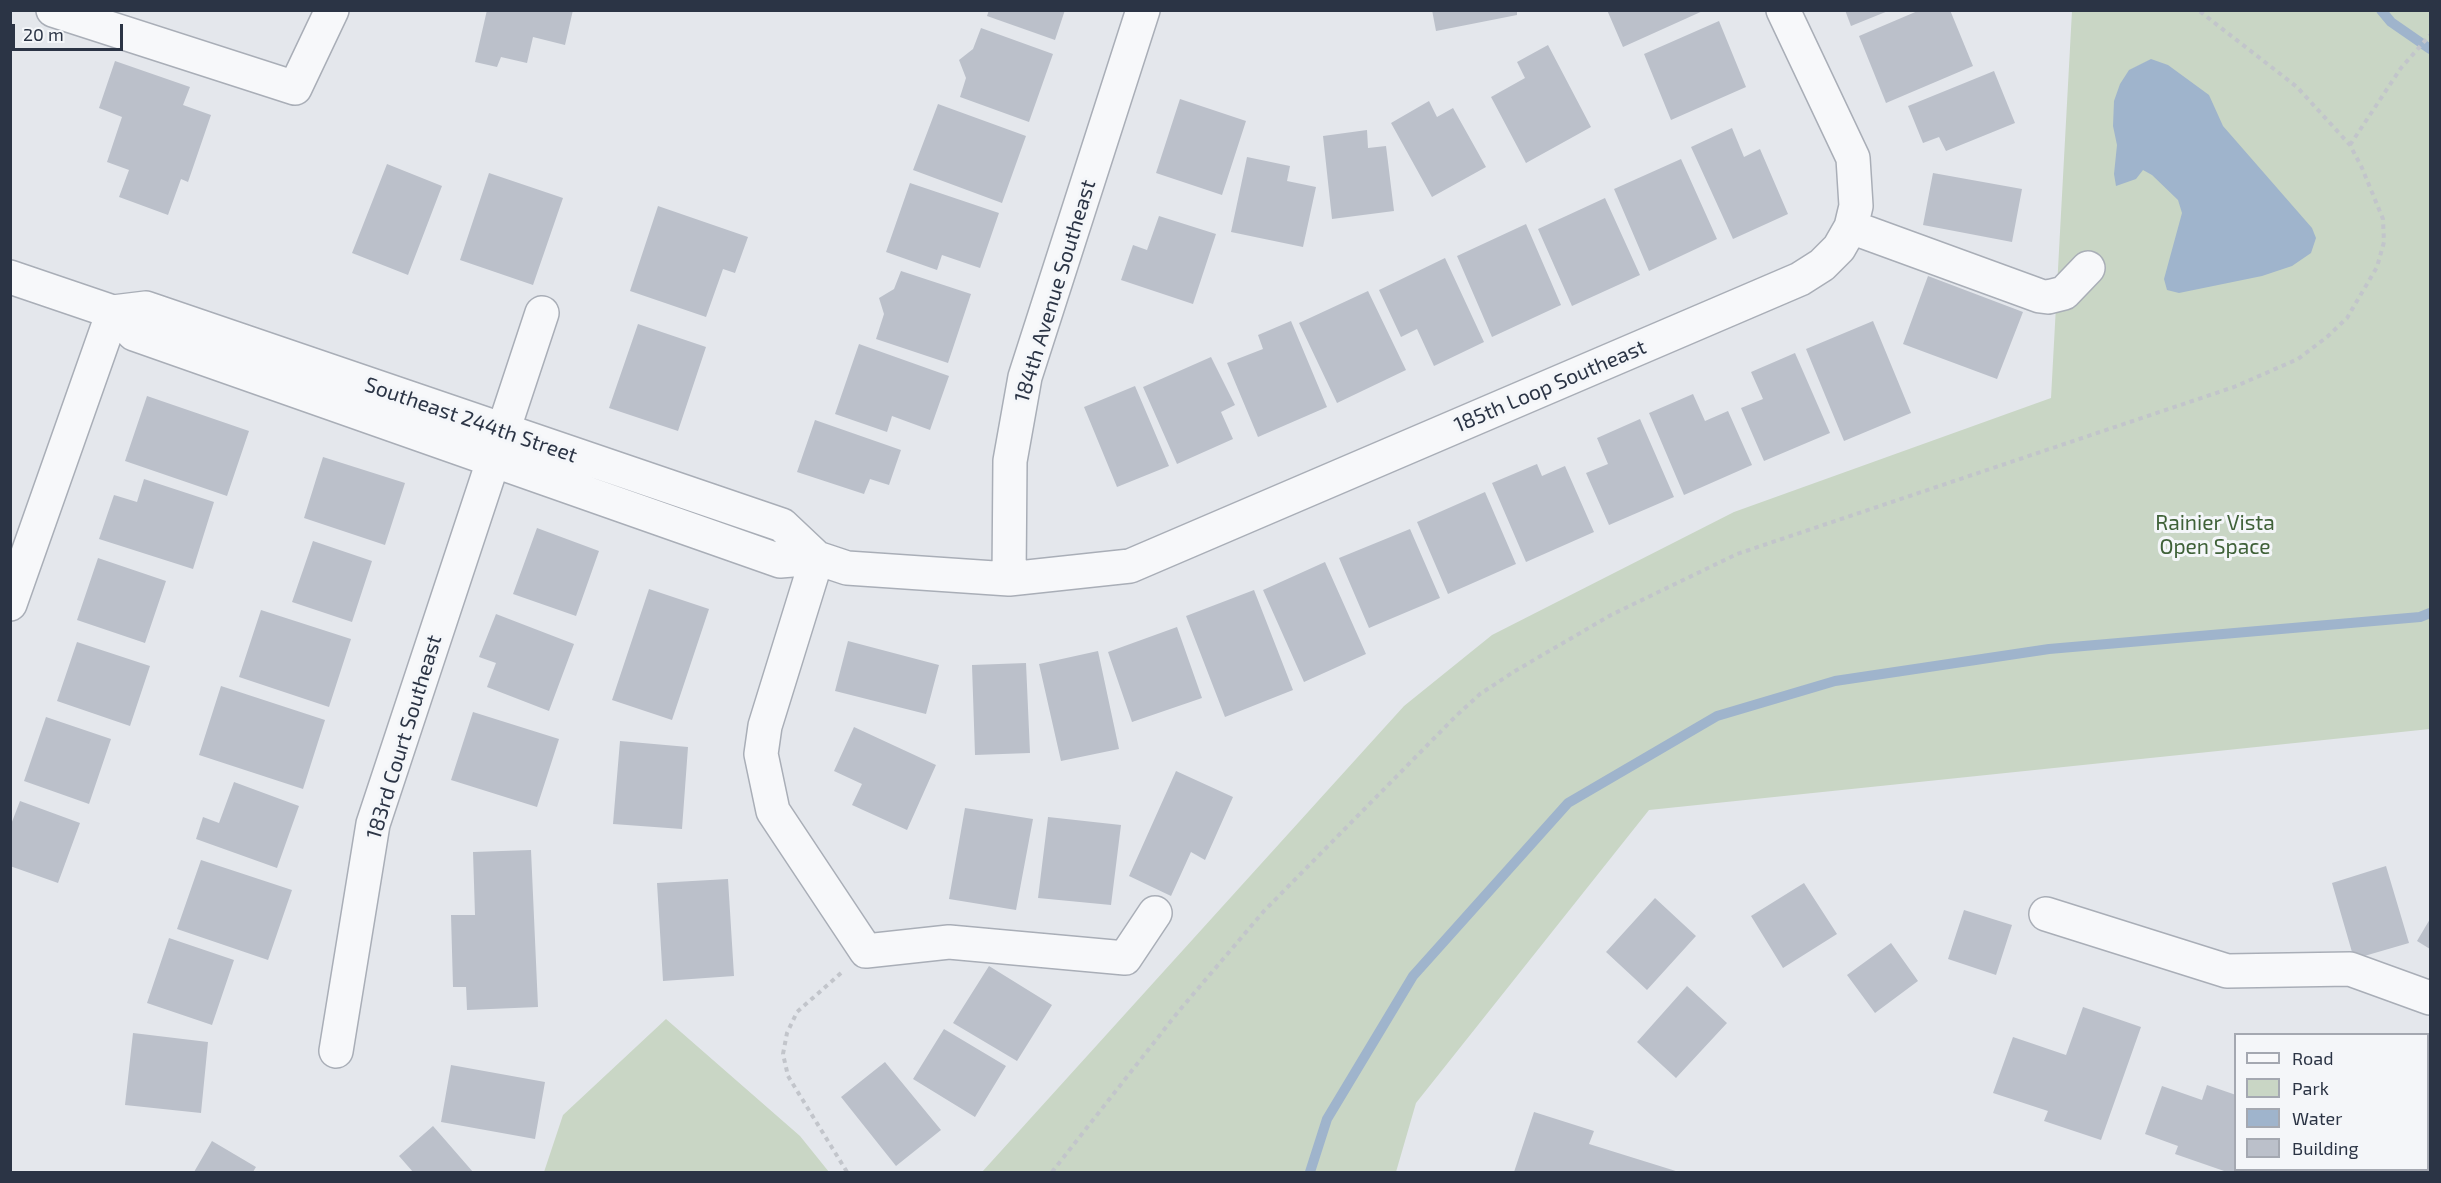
<!DOCTYPE html>
<style>
body{margin:0}
#map{position:relative;width:2441px;height:1183px;overflow:hidden;background:#e4e7ec;font-family:"Exo 2",sans-serif}
canvas{display:block}
.frame{position:absolute;inset:0;border:12px solid #2b3445;pointer-events:none}
.legend{position:absolute;left:2234px;top:1033px;width:195px;height:138px;box-sizing:border-box;background:#f4f6f9;border:2px solid #a4a8b1;margin:0;padding:8px 10px;list-style:none;font-size:18px;color:#2b3445}
.legend li{display:flex;align-items:center;gap:12px;height:30px}
.legend b{width:30px;border:2px solid #a4a8b1}
.scale{position:absolute;left:12px;top:24px;width:111px;height:27px;box-sizing:border-box;border:3px solid #2b3445;border-top:0;padding-left:8px;font-size:18px;line-height:21px;white-space:nowrap;color:#2b3445;-webkit-text-stroke:4px #f4f6f9;paint-order:stroke}
</style>
<div id="map">
<canvas width="2441" height="1183"></canvas>
<div class="frame"></div>
<ul class="legend">
<li><b style="height:8px;background:#f7f8fa"></b>Road</li>
<li><b style="height:16px;background:#c9d6c5"></b>Park</li>
<li><b style="height:16px;background:#9fb4cc"></b>Water</li>
<li><b style="height:16px;background:#bbc0ca"></b>Building</li>
</ul>
<div class="scale">20 m</div>
</div>
<script>
const context = document.querySelector('canvas').getContext('2d');
context.lineJoin = 'round';
function fill(path, color) { context.fillStyle = color; context.fill(path, 'evenodd'); }
const shape = rows => new Path2D(rows.map(r => 'M' + r).join(''));
function strokePath(path, color, width, dash) { context.strokeStyle = color; context.lineWidth = width; context.lineCap = dash ? 'butt' : 'round'; context.setLineDash(dash || []); context.stroke(path); }
function drawText(font, color, halo, rows, align = 'center') {
  context.font = font + ' "Exo 2",sans-serif'; context.lineWidth = 6; context.setLineDash([]); context.textBaseline = 'middle'; context.strokeStyle = halo; context.fillStyle = color; for (const [text, x, y, turn = 0] of rows) {
    context.save(); context.translate(x, y); context.rotate((+turn || 0) * Math.PI / 180); context.textAlign = isNaN(turn) ? turn : align; if (halo) context.strokeText(text, 0, 0); context.fillText(text, 0, 0); context.restore();
  }
}
const green = shape([
 [2072,11,2430,11,2430,729,1649,810,1416,1103,1396,1172,982,1172,1404,706,1492,635,1734,512,2051,398],
 [666,1019,800,1136,829,1172,544,1172,563,1115]
]);
const water = shape([
 [2151,59,2168,65,2209,95,2223,126,2312,228,2316,238,2311,253,2292,266,2262,276,2179,293,2167,290,2164,279,2182,213,2178,200,2152,175,2143,170,2136,179,2116,186,2114,174,2117,145,2113,126,2114,101,2120,84,2129,70]
]);
const stream = shape([
 [2381,10,2391,22,2430,49],
 [1310,1172,1327,1119,1413,976,1568,803,1717,716,1835,681,2049,649,2420,617,2430,613]
]);
const building = shape([
 [487,10,573,10,565,45,533,37,527,63,501,57,497,67,475,62],
 [989,10,1065,10,1055,40,987,16],
 [1432,10,1517,10,1517,15,1436,31],
 [1607,10,1705,10,1623,47],
 [1845,10,1888,10,1888,11,1851,26],
 [1920,10,1950,10,1973,66,1886,103,1859,36],
 [1719,21,1746,87,1671,120,1644,54],
 [981,28,1053,54,1029,122,960,97,966,78,959,60,973,49],
 [1548,45,1591,127,1526,163,1491,97,1525,78,1517,62],
 [115,61,190,87,183,105,211,115,188,182,181,179,168,215,119,197,129,170,107,162,122,117,99,108],
 [1994,71,2015,123,1946,151,1939,137,1923,143,1908,106],
 [1180,99,1246,121,1222,195,1156,173],
 [1429,101,1437,117,1453,108,1486,167,1432,197,1391,123],
 [938,104,1026,136,1002,203,913,170],
 [1732,128,1744,157,1760,149,1788,214,1733,239,1691,147],
 [1367,130,1368,148,1386,146,1394,211,1332,219,1323,136],
 [1247,157,1290,166,1287,181,1316,187,1303,247,1231,232],
 [1681,159,1717,239,1649,271,1614,189],
 [387,164,442,186,408,275,352,253],
 [489,173,563,198,533,285,460,260],
 [1933,173,2022,189,2012,242,1923,225],
 [910,183,999,213,980,268,942,255,937,270,886,252],
 [1605,198,1640,275,1572,306,1538,229],
 [658,206,748,237,735,273,723,269,706,317,630,291],
 [1159,216,1216,234,1193,304,1121,280,1133,245,1147,250],
 [1526,224,1561,305,1492,337,1457,256],
 [1445,258,1484,342,1434,366,1417,329,1401,337,1379,290],
 [901,271,971,294,948,363,876,339,884,314,879,298,894,289],
 [1928,276,2023,312,1997,379,1903,344],
 [1368,291,1406,370,1337,403,1299,323],
 [1291,321,1327,407,1258,437,1227,363,1263,349,1258,335],
 [1873,321,1911,413,1844,441,1806,349],
 [638,324,706,347,678,431,609,408],
 [859,344,949,376,930,430,892,416,887,432,835,414],
 [1795,353,1830,433,1764,461,1741,408,1763,399,1751,372],
 [1211,357,1235,405,1221,412,1233,439,1177,464,1143,387],
 [1135,386,1169,466,1117,487,1084,407],
 [1693,394,1705,421,1728,411,1752,465,1684,495,1649,413],
 [147,396,249,431,227,496,125,461],
 [1640,419,1674,497,1609,525,1586,473,1608,464,1597,438],
 [815,420,901,450,889,485,870,479,864,494,797,472],
 [323,457,405,483,385,545,304,518],
 [1537,464,1542,476,1565,466,1594,532,1526,562,1492,483],
 [144,479,214,502,193,569,99,539,114,495,137,502],
 [1485,492,1516,564,1448,594,1417,522],
 [537,528,599,551,576,616,513,594],
 [1410,529,1440,598,1369,628,1339,558],
 [313,541,372,561,352,622,292,602],
 [98,558,166,581,145,643,77,620],
 [1325,562,1366,654,1304,682,1263,590],
 [649,589,709,609,672,720,612,700],
 [1254,590,1293,690,1225,717,1186,616],
 [261,610,351,639,329,707,239,677],
 [496,614,574,644,549,711,487,687,496,663,479,657],
 [1177,627,1202,698,1132,722,1108,652],
 [848,641,939,665,926,714,835,691],
 [77,642,150,666,130,726,57,701],
 [1098,651,1119,749,1061,761,1039,664],
 [1026,663,1030,753,975,755,972,665],
 [221,686,325,720,303,789,199,755],
 [473,712,559,739,537,807,451,780],
 [46,717,111,739,89,804,24,781],
 [854,727,936,765,907,830,852,805,862,784,834,771],
 [620,741,688,747,682,829,613,824],
 [1176,771,1233,797,1205,860,1191,852,1171,896,1129,876],
 [234,782,299,806,277,868,196,839,203,817,219,823],
 [20,801,80,823,58,883,10,866,10,827],
 [965,808,1033,819,1016,910,949,899],
 [1048,817,1121,825,1111,905,1038,898],
 [531,850,538,1007,467,1010,466,987,453,987,451,915,475,915,473,852],
 [201,860,292,890,268,960,177,929],
 [2386,866,2409,943,2354,959,2332,883],
 [728,879,734,976,663,981,657,883],
 [1804,883,1837,934,1783,968,1751,916],
 [1655,898,1696,936,1647,990,1606,952],
 [1964,910,2012,925,1996,975,1948,959],
 [2430,919,2430,949,2417,941],
 [169,938,234,960,212,1025,147,1003],
 [1891,943,1918,981,1875,1013,1847,975],
 [989,966,1052,1005,1017,1061,953,1023],
 [1687,986,1727,1023,1676,1078,1637,1042],
 [2083,1007,2141,1027,2101,1140,2044,1121,2048,1111,1993,1093,2013,1037,2066,1055],
 [944,1029,1006,1066,975,1117,913,1079],
 [133,1033,208,1042,201,1113,125,1105],
 [885,1062,941,1130,896,1166,841,1097],
 [451,1065,545,1082,535,1139,441,1122],
 [2207,1085,2236,1095,2236,1170,2242,1170,2241,1172,2227,1172,2175,1154,2178,1146,2145,1134,2162,1086,2202,1100],
 [1534,1112,1594,1131,1589,1144,1679,1172,1514,1172],
 [433,1126,473,1172,413,1172,399,1156],
 [212,1141,256,1167,253,1172,194,1172],
 [2428,1165,2430,1166,2430,1172,2401,1172,2401,1170,2428,1170],
 [2262,1170,2379,1170,2378,1172,2260,1172]
]);
const path = shape([
 [2350,145,2401,68,2430,35],
 [841,973,797,1012,787,1033,783,1054,788,1076,847,1172],
 [1052,1172,1178,1012,1264,911,1456,716,1480,694,1515,671,1611,615,1737,554,2234,387,2298,359,2327,337,2347,318,2377,267,2384,242,2383,219,2362,168,2350,145,2297,87,2198,10]
]);
const minor = shape([
 [53,10,295,88,332,10],
 [1851,227,2040,296,2048,297,2064,293,2088,268],
 [10,277,113,312,10,604],
 [817,558,782,525,146,308,113,312,134,334,780,561,817,558,847,568,1009,579,1130,566,1800,279,1822,265,1839,248,1851,227,1856,206,1853,158,1783,10],
 [817,558,765,726,761,754,773,811,866,951,949,942,1125,958,1155,913],
 [1009,579,1010,461,1025,377,1143,10],
 [2046,914,2227,971,2350,969,2430,998],
 [336,1051,373,824,542,313]
]);
const streetNames = [
 ["184th Avenue Southeast",1055,291,-73],
 ["185th Loop Southeast",1550,386,-23],
 ["Southeast 244th Street",471,420,19],
 ["183rd Court Southeast",404,737,-73]
];
const parkNames = [
 ["Rainier Vista",2215,523],
 ["Open Space",2215,547]
];
fill(green, '#c9d6c5');
fill(water, '#9fb4cc');
strokePath(stream, '#9fb4cc', 10);
fill(building, '#bbc0ca');
strokePath(minor, '#a9aeb7', 36);
strokePath(path, '#c2c5cb', 4, [4.5, 4.5]);
strokePath(minor, '#f7f8fa', 33);
drawText('21px', '#2b3445', '#f4f6f9', streetNames);
drawText('21px', '#3f6138', '#f4f6f9', parkNames);
</script>
